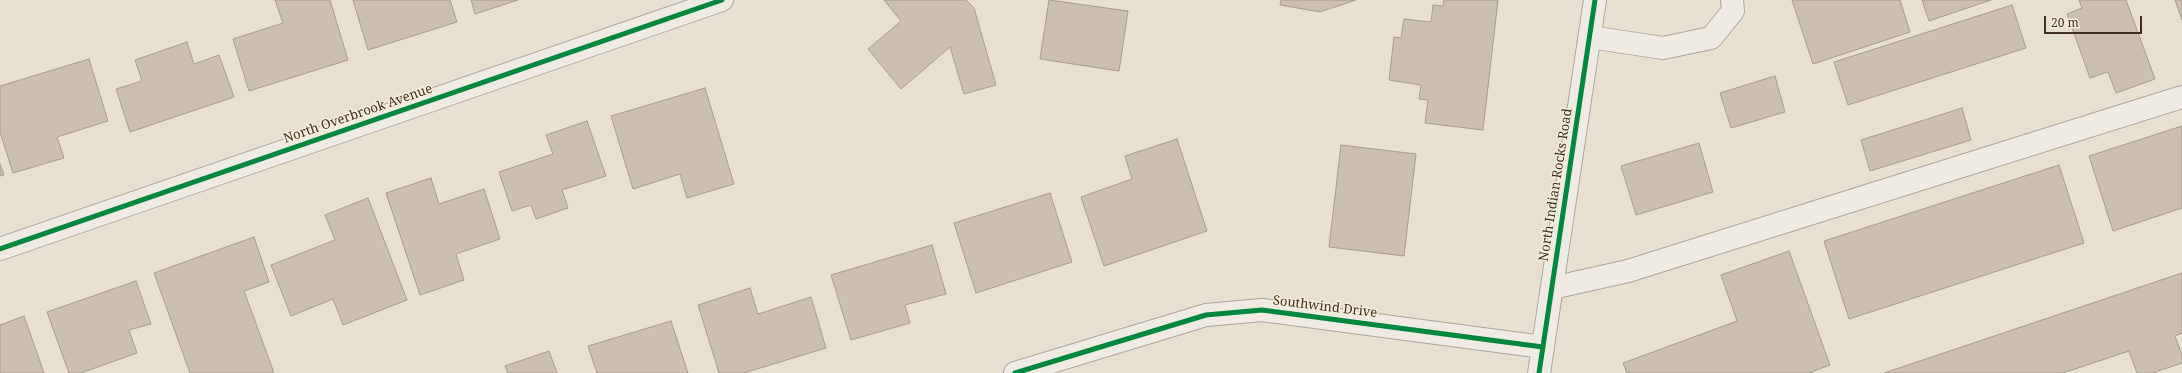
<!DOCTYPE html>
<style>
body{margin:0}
#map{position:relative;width:2182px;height:373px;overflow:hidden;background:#e7e0d1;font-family:"Noto Serif",serif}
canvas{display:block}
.scale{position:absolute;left:2044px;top:16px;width:98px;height:18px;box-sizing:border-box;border:2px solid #3d2e20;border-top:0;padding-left:5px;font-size:12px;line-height:14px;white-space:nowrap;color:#3d2e20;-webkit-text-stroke:3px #f7eed8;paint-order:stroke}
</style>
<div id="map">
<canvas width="2182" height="373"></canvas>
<div class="scale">20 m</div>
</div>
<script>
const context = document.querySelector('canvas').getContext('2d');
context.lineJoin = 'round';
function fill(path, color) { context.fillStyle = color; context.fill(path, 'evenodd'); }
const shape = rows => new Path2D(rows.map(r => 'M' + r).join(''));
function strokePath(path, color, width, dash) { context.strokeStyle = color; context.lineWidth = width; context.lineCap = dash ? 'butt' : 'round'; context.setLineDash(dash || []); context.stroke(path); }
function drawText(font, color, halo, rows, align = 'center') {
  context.font = font + ' "Noto Serif",serif'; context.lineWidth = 3; context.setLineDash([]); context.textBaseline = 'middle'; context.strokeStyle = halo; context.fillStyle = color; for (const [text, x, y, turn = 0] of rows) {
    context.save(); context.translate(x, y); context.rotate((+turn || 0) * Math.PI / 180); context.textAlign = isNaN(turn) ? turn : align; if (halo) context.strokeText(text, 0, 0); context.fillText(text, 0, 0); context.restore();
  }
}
const building = shape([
 [275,0,330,0,348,60,249,91,233,39,283,23,275,0],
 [353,0,450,0,457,22,368,50,353,0],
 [471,0,518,0,475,14,471,0],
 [884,0,966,0,974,8,996,85,964,94,950,47,901,89,868,49,901,21,884,0],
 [1049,0,1128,11,1119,71,1040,59,1049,0],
 [1281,0,1356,0,1320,12,1280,5,1281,0],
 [1444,0,1498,0,1483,130,1425,123,1428,100,1419,99,1421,85,1389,80,1394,37,1401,38,1404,19,1431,22,1433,5,1443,6,1444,0],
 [1792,0,1900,0,1910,32,1813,64,1792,0],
 [1922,0,1991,0,1929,21,1922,0],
 [2079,0,2126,0,2155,79,2116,93,2108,72,2090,78,2067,14,2082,8,2079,0],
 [2175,0,2182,0,2182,20,2175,0],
 [2012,5,2026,48,1848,105,1834,62,2012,5],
 [187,42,194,64,219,55,234,97,130,132,116,89,142,81,135,60,187,42],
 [89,59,108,121,57,137,64,158,13,173,0,132,0,86,89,59],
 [1775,76,1785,112,1731,128,1720,93,1775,76],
 [705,88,734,184,687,198,680,174,633,189,611,116,705,88],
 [1962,108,1971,140,1870,171,1861,140,1962,108],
 [587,121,606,176,562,190,568,208,536,219,531,205,512,211,499,172,553,154,546,135,587,121],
 [2182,126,2182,208,2113,231,2089,156,2182,126],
 [1177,139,1207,231,1104,266,1081,197,1132,179,1125,156,1177,139],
 [1699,143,1713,192,1636,215,1621,166,1699,143],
 [1341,145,1416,154,1404,256,1329,247,1341,145],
 [0,164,4,175,0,176,0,164],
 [2059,165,2084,243,1849,319,1824,241,2059,165],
 [431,178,439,204,484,189,500,239,456,254,464,280,420,295,386,193,431,178],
 [1050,193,1072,262,976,293,954,223,1050,193],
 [368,198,407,300,343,325,333,299,291,316,271,265,335,240,325,215,368,198],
 [254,237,269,282,244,291,274,373,190,373,154,273,254,237],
 [932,245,946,294,905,305,910,323,851,340,831,275,932,245],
 [1789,251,1830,365,1809,373,1627,373,1623,363,1737,321,1721,275,1789,251],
 [2182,273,2182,333,2175,336,2182,355,2182,363,2152,373,2137,373,2129,351,2063,373,1884,373,2182,273],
 [136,281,151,324,129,330,137,353,81,373,69,373,47,312,136,281],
 [750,288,758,314,811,297,826,348,744,373,719,373,698,305,750,288],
 [24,316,44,373,0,373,0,325,24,316],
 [671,321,688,373,597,373,588,346,671,321],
 [549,351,557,373,508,373,505,366,549,351]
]);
const minor = shape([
 [1590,37,1663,48,1711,38,1733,11,1732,0],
 [0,249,722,0],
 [1552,288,1628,271,2182,97],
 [1015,373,1206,315,1262,310,1543,347],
 [1539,373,1595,0]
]);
const cycleway = shape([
 [0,249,722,0],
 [1015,373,1206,315,1262,310,1543,347],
 [1539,373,1595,0]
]);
const streetNames = [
 ["North Overbrook Avenue",358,114,-19],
 ["North Indian Rocks Road",1556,185,-81],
 ["Southwind Drive",1325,307,7]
];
fill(building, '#cbbfb2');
strokePath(building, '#a89c90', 1);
strokePath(minor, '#ada599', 24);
strokePath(minor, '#efebe3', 22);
strokePath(cycleway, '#00873e', 5);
drawText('13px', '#3d2e20', '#f7eed8', streetNames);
</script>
